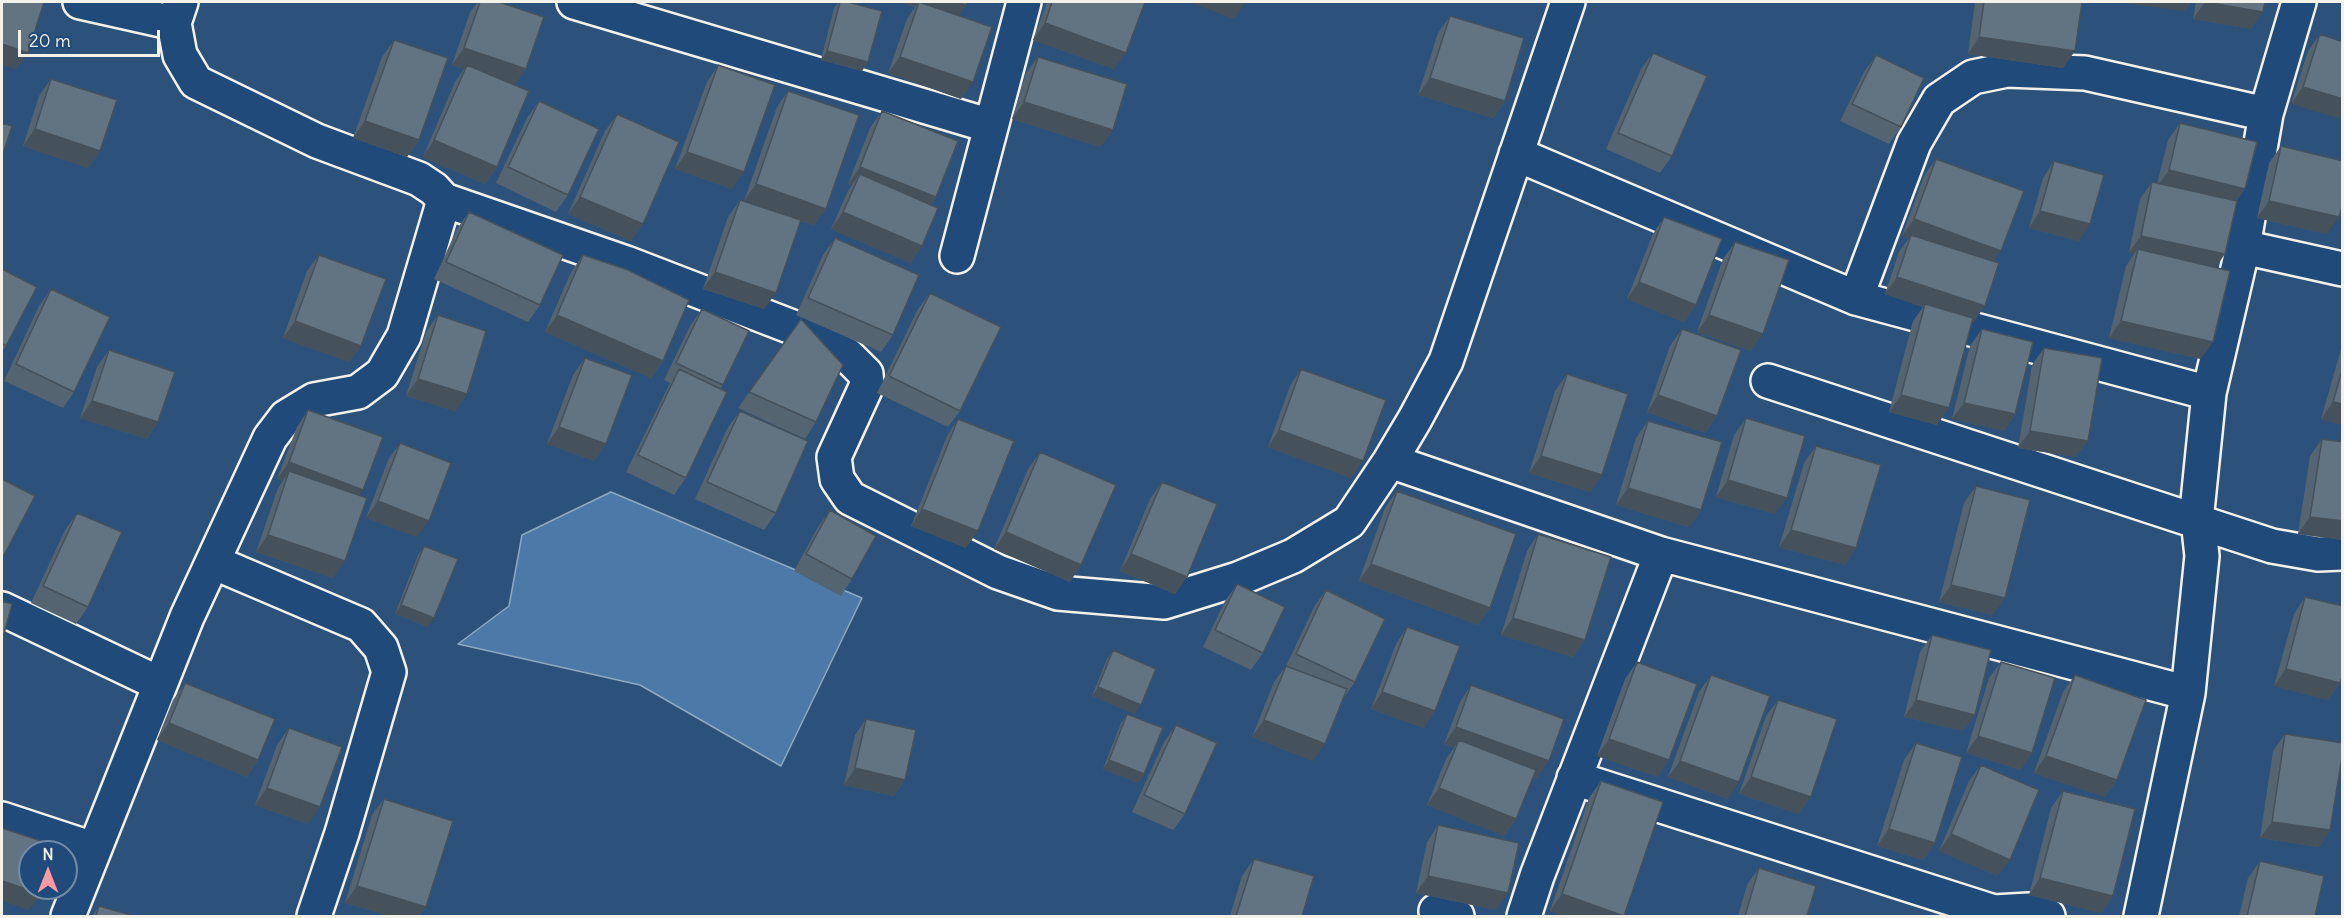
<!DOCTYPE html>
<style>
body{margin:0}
#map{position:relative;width:2344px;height:918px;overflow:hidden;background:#2c527c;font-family:Delius,sans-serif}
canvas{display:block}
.frame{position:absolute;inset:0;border:3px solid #f4f1e8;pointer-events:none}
.north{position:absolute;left:18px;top:840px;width:60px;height:60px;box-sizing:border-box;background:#1f4a7a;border:2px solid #748da6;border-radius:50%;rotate:0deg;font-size:16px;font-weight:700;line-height:24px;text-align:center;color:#f4f1e8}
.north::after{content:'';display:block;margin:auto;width:21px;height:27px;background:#ff9aa2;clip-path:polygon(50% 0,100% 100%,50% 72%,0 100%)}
.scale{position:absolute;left:18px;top:30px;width:142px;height:27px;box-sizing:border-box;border:3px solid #f4f1e8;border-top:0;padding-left:8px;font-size:18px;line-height:21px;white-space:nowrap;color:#f4f1e8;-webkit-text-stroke:4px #1f4a7a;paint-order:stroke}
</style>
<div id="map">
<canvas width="2344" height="918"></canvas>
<div class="frame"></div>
<div class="north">N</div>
<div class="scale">20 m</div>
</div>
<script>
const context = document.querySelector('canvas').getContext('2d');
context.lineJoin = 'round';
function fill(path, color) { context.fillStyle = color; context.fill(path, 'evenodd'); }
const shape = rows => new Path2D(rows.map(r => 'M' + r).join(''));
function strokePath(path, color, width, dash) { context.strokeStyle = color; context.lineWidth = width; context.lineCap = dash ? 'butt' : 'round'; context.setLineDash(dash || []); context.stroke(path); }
const water = shape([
 [611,492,862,598,781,766,640,685,458,644,509,606,522,535,611,492]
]);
const minor = shape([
 [80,2,174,23],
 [574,2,991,126],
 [1516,154,1856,298,2209,393],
 [444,200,626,263,792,327,847,355,866,374,867,385,834,457,837,479,850,498,998,572,1058,593,1164,602,1238,579,1293,556,1349,522,1390,461,1415,419,1446,361,1568,2],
 [2243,247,2342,269],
 [957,256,1024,2],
 [1856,298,1914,143,1939,100,1973,77,2007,70,2085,73,2266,114],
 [1768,381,2272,546,2318,554,2342,553],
 [1390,461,1661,554,2188,693],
 [213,562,361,625,381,648,389,672,342,833,314,916],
 [2,609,160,684],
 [1574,778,1994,912],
 [2,819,93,849],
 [1436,911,1457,916],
 [68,916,187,617,270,438,286,417,314,400,358,392,382,374,404,336,444,200,434,189,419,179,317,141,196,82,180,55,174,23,181,2],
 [1524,916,1537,876,1661,554],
 [1991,916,1994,912,2029,910,2048,916],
 [2141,916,2188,693,2202,556,2197,511,2209,393,2243,247,2266,114,2299,2]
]);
const wall = shape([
 [478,2,499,2,526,69,514,85,497,167,485,184,423,157,455,82,464,69,452,65,470,12],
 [839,2,848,2,862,71,821,60,834,8],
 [899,2,966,5,958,16,961,99,888,73,907,19,915,7],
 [1047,2,1145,2,1114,69,1033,40],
 [1976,2,2082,2,2063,68,1968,54,1975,3],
 [2196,2,2265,2,2251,29,2193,19],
 [1450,16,1505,101,1493,118,1418,95,1438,33],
 [2320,34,2343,42,2291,104,2308,51],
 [394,40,419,140,407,157,353,138,382,57],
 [1653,53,1672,156,1660,173,1606,149,1641,69],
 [1876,55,1901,127,1889,144,1840,121,1864,72],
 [1038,57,1101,147,1012,119,1026,73],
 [718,65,732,189,675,169,707,82],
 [51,79,100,151,88,168,23,146,39,96],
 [788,91,826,209,814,225,801,221,764,309,703,289,728,217,740,200,744,201,777,107],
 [539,101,568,195,556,212,496,183,527,118],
 [882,111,936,197,931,205,922,246,910,263,831,229,848,191,851,186,848,184,870,128],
 [617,114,643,224,631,241,568,214,605,131],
 [2180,123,2245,189,2236,201,2215,268,2201,359,2109,338,2126,266,2134,254,2129,252,2140,199,2152,182,2157,184,2168,140],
 [2281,146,2327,234,2257,218,2269,163],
 [1936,159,1994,261,1973,323,1972,322,1937,425,1889,412,1913,321,1923,307,1885,294,1899,252,1909,238,1902,236,1924,176],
 [2054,161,2079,241,2029,228,2043,178],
 [469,212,540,305,528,322,434,279,457,229],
 [1664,217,1696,305,1684,322,1627,299,1653,234],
 [835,238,893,335,881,352,796,315,823,255],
 [1735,242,1751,351,1697,332,1723,259],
 [319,255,361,346,349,362,283,338,307,271],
 [583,255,663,361,651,378,545,332,571,272],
 [2,269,6,346,2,352],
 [51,289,74,392,63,408,4,381,39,306],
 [930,293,960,411,948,427,877,393,918,309],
 [702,309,723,385,720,389,686,478,674,495,626,472,670,383,664,380,690,326],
 [438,315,467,394,455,411,406,396,426,332],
 [801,319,816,422,805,439,738,408],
 [1682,329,1717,416,1705,433,1647,412,1670,346],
 [1982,329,2015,414,2004,431,1952,419,1970,346],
 [2343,342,2343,425,2321,419],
 [2044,348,2076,457,2018,448,2032,365],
 [109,350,158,422,147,439,80,418,97,367],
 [585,358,606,444,594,461,547,444,573,375],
 [1301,369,1351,478,1268,447,1290,386],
 [1567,374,1602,475,1590,492,1529,473,1555,391],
 [308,410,359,495,333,578,256,552,278,488,283,481,277,479,297,427],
 [740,411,776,513,764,530,695,499,728,427],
 [1746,418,1775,514,1716,497,1734,435],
 [958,419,966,548,911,526,947,436],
 [1648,421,1701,510,1689,527,1616,505,1636,438],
 [2322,439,2343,540,2298,534,2310,456],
 [400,443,417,537,366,518,388,460],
 [1816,446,1856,548,1845,565,1779,547,1804,463],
 [1040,452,1070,582,994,549,1028,469],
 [1162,482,1187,577,1175,594,1120,571,1150,499],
 [1976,486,1993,615,1939,602,1964,503],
 [1397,491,1490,608,1478,625,1359,581,1385,508],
 [830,510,852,579,841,596,794,571,818,527],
 [77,513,88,607,76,624,31,603,65,530],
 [1538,534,1585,640,1573,657,1501,635,1527,551],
 [424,546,428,627,395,614,418,555],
 [1237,584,1263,653,1251,670,1203,647,1225,601],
 [1326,590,1355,682,1343,699,1313,761,1252,737,1274,682,1286,666,1314,607],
 [2305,597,2340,683,2328,700,2274,686,2294,614],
 [1407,627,1435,711,1424,728,1371,709,1396,644],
 [1932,635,1975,715,1963,731,1904,717,1920,652],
 [1113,650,1135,714,1092,696,1107,659],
 [1637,662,1658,777,1597,756,1625,679],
 [2001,662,2021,770,1966,753,1989,678],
 [1711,675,1728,799,1668,777,1699,692],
 [2075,675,2117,780,2105,797,2034,773,2063,692],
 [185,683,258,760,247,777,157,740,173,700],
 [1471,685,1537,778,1533,777,1516,819,1504,836,1427,805,1447,757,1454,748,1444,744,1460,702],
 [1778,700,1799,814,1739,794,1766,716],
 [1127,714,1144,774,1138,783,1103,769,1121,723],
 [866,719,905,780,894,796,844,785,855,735],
 [1176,725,1185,814,1173,830,1132,812,1164,742],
 [289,728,308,824,255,805,277,745],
 [2285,734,2330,830,2319,847,2260,838,2273,751],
 [1916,743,1935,843,1923,860,1877,846,1904,760],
 [1981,765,1998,876,1939,851,1969,781],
 [1601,781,1663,802,1623,916,1565,916,1550,911,1589,798],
 [2063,791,2113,896,2101,913,2029,895,2051,808],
 [384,799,426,907,419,916,390,916,345,903,372,815],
 [1438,825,1496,910,1416,893,1427,842],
 [1254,859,1302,916,1230,916,1242,876],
 [2260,861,2315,916,2239,916,2248,878],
 [1759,868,1807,916,1738,916,1747,885],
 [99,906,134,916,92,916]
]);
const shadedWall = shape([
 [899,2,956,2,966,5,954,22,919,2,915,7],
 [1188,2,1246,2,1234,19],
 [2115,2,2192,2,2185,11],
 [2205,2,2263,12,2251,29,2193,19],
 [1045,23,1126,53,1114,69,1033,40],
 [1979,37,2075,51,2063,68,1968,54],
 [2,44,28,53,16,69,2,65],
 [464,48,526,69,514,86,467,65,464,69,452,65],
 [827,51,868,62,862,71,821,60],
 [900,57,973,82,961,99,888,73],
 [1430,78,1505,101,1493,118,1418,95],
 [2303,87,2343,99,2343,120,2291,104],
 [1024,102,1113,130,1101,147,1012,119],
 [365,121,419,140,407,157,353,138],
 [35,129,100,151,88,168,23,146],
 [434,140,497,167,485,184,423,157],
 [687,152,744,172,732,189,675,169],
 [860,167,936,197,925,214,860,174,851,186,848,184],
 [2169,170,2245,189,2233,206,2157,187],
 [756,184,826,209,814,225,744,201],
 [580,197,643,224,631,241,568,214],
 [2269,201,2339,217,2327,234,2257,218],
 [2040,211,2090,224,2079,241,2029,228],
 [843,212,922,246,910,263,831,229],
 [1914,219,2001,251,1990,267,1911,235,1909,238,1902,236],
 [2141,236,2225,254,2213,271,2138,249,2134,254,2129,252],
 [715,272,776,293,764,309,703,289],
 [1897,277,1985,306,1973,323,1924,307,1925,304,1923,307,1885,294],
 [1639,282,1696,305,1684,322,1627,299],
 [557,315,663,361,651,378,545,332],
 [1709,315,1763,334,1751,351,1697,332],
 [295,321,361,346,349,362,283,338],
 [2121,321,2213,342,2201,359,2109,338],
 [418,379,467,394,455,411,406,396],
 [1658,395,1717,416,1705,433,1647,412],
 [1901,395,1949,408,1937,425,1889,412],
 [92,401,158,422,147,439,80,418],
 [2333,402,2343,404,2343,425,2321,419],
 [1964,403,2015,414,2004,431,1952,419],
 [559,427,606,444,594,461,547,444],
 [1279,430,1363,461,1351,478,1268,447],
 [2030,431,2088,441,2076,457,2018,448],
 [1541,456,1602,475,1590,492,1529,473],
 [289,462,363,490,351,507,289,471,283,481,277,479],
 [1728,480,1787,498,1775,514,1716,497],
 [1628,488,1701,510,1689,527,1616,505],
 [378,501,429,521,417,537,366,518],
 [922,509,978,531,966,548,911,526],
 [2310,517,2343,521,2343,540,2298,534],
 [1791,530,1856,548,1845,565,1779,547],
 [1006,532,1081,565,1070,582,994,549],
 [268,535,345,561,333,578,256,552],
 [1131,554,1187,577,1175,594,1120,571],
 [1371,564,1490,608,1478,625,1359,581],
 [1951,585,2005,598,1993,615,1939,602],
 [401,605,434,618,428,627,395,614],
 [1513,618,1585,640,1573,657,1501,635],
 [2286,669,2340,683,2328,700,2274,686],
 [1098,687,1141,705,1135,714,1092,696],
 [1382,692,1435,711,1424,728,1371,709],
 [1916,700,1975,715,1963,731,1904,717],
 [1264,720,1325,744,1313,761,1252,737],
 [169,723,258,760,247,777,157,740],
 [1456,727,1549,761,1537,778,1456,748,1459,740,1454,748,1444,744],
 [1978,736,2032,753,2021,770,1966,753],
 [1609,739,1669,760,1658,777,1597,756],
 [2046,756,2117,780,2105,797,2034,773],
 [1109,760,1144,774,1138,783,1103,769],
 [1680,761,1739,782,1728,799,1668,777],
 [855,768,905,780,894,796,844,785],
 [1751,777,1811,797,1799,814,1739,794],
 [267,788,320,807,308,824,255,805],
 [1439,788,1516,819,1504,836,1427,805],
 [2272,822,2330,830,2319,847,2260,838],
 [1889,829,1935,843,1923,860,1877,846],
 [1951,834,2010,860,1998,876,1939,851],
 [1428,876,1508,893,1496,910,1416,893],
 [2040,878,2113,896,2101,913,2029,895],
 [2,881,41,894,29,910,2,901],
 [357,886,426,907,419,916,390,916,345,903],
 [1562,894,1624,916,1565,916,1550,911]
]);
const building = shape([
 [2,2,44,2,28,53,2,44,2,2],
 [480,2,499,2,544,17,526,69,464,48,480,2],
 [840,2,848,2,882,11,868,62,827,51,840,2],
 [919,2,992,27,973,82,900,57,919,2],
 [956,2,967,2,966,5,956,2],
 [1052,2,1145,2,1126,53,1045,23,1052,2],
 [1984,2,2082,2,2075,51,1979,37,1984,2],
 [2205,2,2265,2,2263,12,2205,2],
 [1450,16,1524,38,1505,101,1430,78,1450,16],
 [2320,34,2343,42,2343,99,2303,87,2320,34],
 [394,40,448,58,419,140,365,121,394,40],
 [1653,53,1707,76,1672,156,1618,133,1653,53],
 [1876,55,1924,78,1901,127,1852,104,1876,55],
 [1038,57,1127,84,1113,130,1024,102,1038,57],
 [467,65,529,91,497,167,434,140,467,65],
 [718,65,775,85,744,172,687,152,718,65],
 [51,79,117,100,100,151,35,129,51,79],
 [788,91,859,115,826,209,756,184,788,91],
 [539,101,599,129,568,195,508,167,539,101],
 [882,111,958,141,936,197,860,167,882,111],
 [617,114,679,142,643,224,580,197,617,114],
 [2,123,12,126,2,157,2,123],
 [2180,123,2257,142,2245,189,2169,170,2180,123],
 [2281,146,2343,161,2343,204,2339,217,2269,201,2281,146],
 [1936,159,2024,191,2001,251,1914,219,1936,159],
 [2054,161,2104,175,2090,224,2040,211,2054,161],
 [860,174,938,208,922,246,843,212,860,174],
 [2152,182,2237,201,2225,254,2141,236,2152,182],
 [740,200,801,220,776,293,715,272,740,200],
 [469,212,563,255,540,305,446,262,469,212],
 [1664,217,1722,239,1696,305,1639,282,1664,217],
 [1911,235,1999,263,1985,306,1897,277,1911,235],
 [835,238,919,275,893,335,808,298,835,238],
 [1735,242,1789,260,1763,334,1709,315,1735,242],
 [2138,249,2230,271,2213,342,2121,321,2138,249],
 [319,255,386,279,361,346,295,321,319,255],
 [583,255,628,270,689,300,663,361,557,315,583,255],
 [2,269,37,287,6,346,2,343,2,269],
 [51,289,110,317,74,392,16,364,51,289],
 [930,293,1001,327,960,411,889,376,930,293],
 [1925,304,1973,318,1949,408,1901,395,1925,304],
 [702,309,749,331,723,385,676,363,702,309],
 [438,315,486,331,467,394,418,379,438,315],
 [801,319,843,365,816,422,749,392,801,319],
 [1682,329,1741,350,1717,416,1658,395,1682,329],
 [1982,329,2033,342,2015,414,1964,403,1982,329],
 [2044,348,2102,358,2088,441,2030,431,2044,348],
 [109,350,175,372,158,422,92,401,109,350],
 [585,358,632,375,606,444,559,427,585,358],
 [2343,367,2343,404,2333,402,2343,367],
 [679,369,727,392,686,478,638,455,679,369],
 [1301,369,1386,400,1363,461,1279,430,1301,369],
 [1567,374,1628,394,1602,475,1541,456,1567,374],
 [308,410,383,437,363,490,289,462,308,410],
 [740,411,808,441,776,513,707,482,740,411],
 [1746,418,1805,436,1787,498,1728,480,1746,418],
 [958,419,1014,441,978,531,922,509,958,419],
 [1648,421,1722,442,1701,510,1628,488,1648,421],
 [2322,439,2343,442,2343,521,2310,517,2322,439],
 [400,443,451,463,429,521,378,501,400,443],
 [1816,446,1881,465,1856,548,1791,530,1816,446],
 [1040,452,1116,485,1081,565,1006,532,1040,452],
 [289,471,367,498,345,561,268,535,289,471],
 [2,479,35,496,2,559,2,479],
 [1162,482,1217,504,1187,577,1131,554,1162,482],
 [1976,486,2030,500,2005,598,1951,585,1976,486],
 [1397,491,1516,534,1490,608,1371,564,1397,491],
 [830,510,876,536,852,579,806,554,830,510],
 [77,513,122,532,88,607,43,586,77,513],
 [1538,534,1611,557,1585,640,1513,618,1538,534],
 [424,546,458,559,434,618,401,605,424,546],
 [1237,584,1285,607,1263,653,1215,630,1237,584],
 [1326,590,1385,619,1355,682,1296,654,1326,590],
 [2305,597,2343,606,2343,674,2340,683,2286,669,2305,597],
 [2,601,12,604,2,641,2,601],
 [1407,627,1460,646,1435,711,1382,692,1407,627],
 [1932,635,1991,650,1975,715,1916,700,1932,635],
 [1113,650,1156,669,1141,705,1098,687,1113,650],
 [1637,662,1697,684,1669,760,1609,739,1637,662],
 [2001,662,2055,678,2032,753,1978,736,2001,662],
 [1286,666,1347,689,1325,744,1264,720,1286,666],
 [1711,675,1770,696,1739,782,1680,761,1711,675],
 [2075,675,2146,700,2117,780,2046,756,2075,675],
 [185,683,275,719,258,760,169,723,185,683],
 [1471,685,1564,719,1549,761,1456,727,1471,685],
 [1778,700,1837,719,1811,797,1751,777,1778,700],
 [1127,714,1163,728,1144,774,1109,760,1127,714],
 [866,719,916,730,905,780,855,768,866,719],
 [1176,725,1217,743,1185,814,1144,795,1176,725],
 [289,728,342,747,320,807,267,788,289,728],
 [2285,734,2343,743,2343,751,2330,830,2272,822,2285,734],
 [1459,740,1536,770,1516,819,1439,788,1459,740],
 [1916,743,1962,757,1935,843,1889,829,1916,743],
 [1981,765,2039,790,2010,860,1951,834,1981,765],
 [1601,781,1663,802,1624,916,1562,894,1601,781],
 [2063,791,2135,809,2113,896,2040,878,2063,791],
 [384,799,453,821,426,907,357,886,384,799],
 [1438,825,1519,843,1508,893,1428,876,1438,825],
 [2,828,56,846,54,852,30,852,30,888,42,888,41,894,2,881,2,828],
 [1254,859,1314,876,1302,916,1236,916,1254,859],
 [2260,861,2324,876,2315,916,2247,916,2260,861],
 [1759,868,1816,886,1807,916,1745,916,1759,868],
 [99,906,134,916,96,916,99,906]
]);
fill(water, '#4c79a7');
strokePath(water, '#8fa9c1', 1.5);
strokePath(minor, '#f4f1e8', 38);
strokePath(minor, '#1f4a7a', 33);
fill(wall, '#546470');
fill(shadedWall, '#45515b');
fill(building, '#627482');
strokePath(building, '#45515b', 1.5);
</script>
